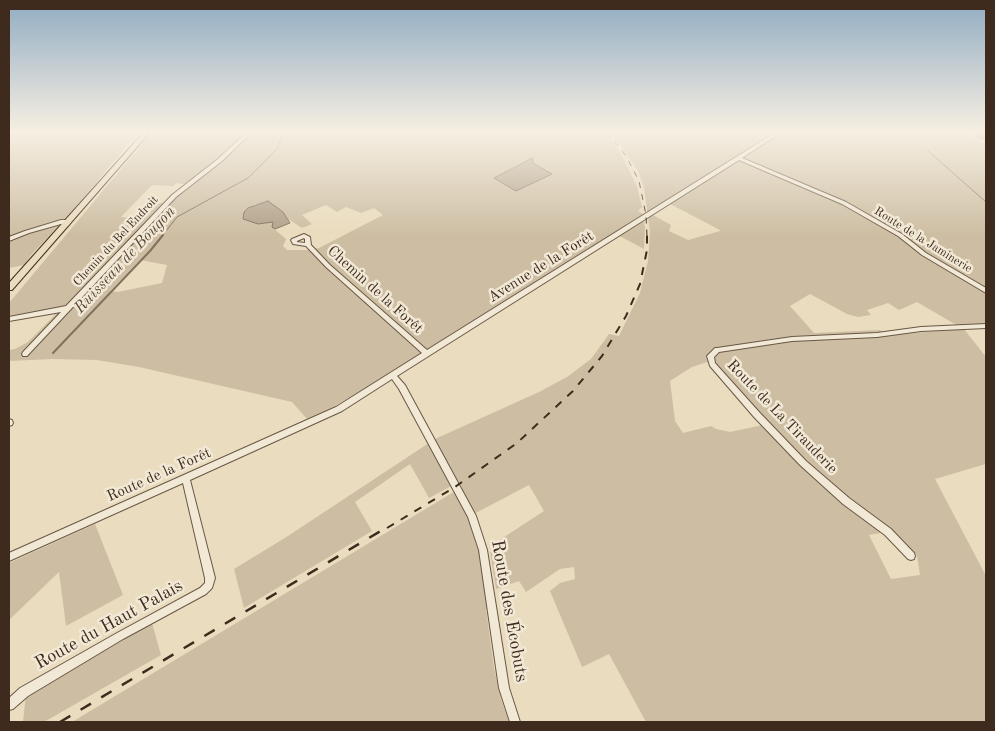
<!DOCTYPE html>
<meta charset="utf-8">
<style>
body{margin:0}
#map{position:relative;width:995px;height:731px;overflow:hidden;background:#eadcbe;font-family:"Old Standard TT",serif}
canvas{display:block}
.frame{position:absolute;inset:0;border:10px solid #3e2b1e;pointer-events:none}
</style>
<div id="map">
<canvas width="995" height="731"></canvas>
<div class="frame"></div>
</div>
<script>
const context = document.querySelector('canvas').getContext('2d');
context.lineJoin = 'round';
function fill(path, color) { context.fillStyle = color; context.fill(path, 'evenodd'); }
const shape = rows => new Path2D(rows.map(r => 'M' + r).join(''));
function strokePath(path, color, width, dash) { context.strokeStyle = color; context.lineWidth = width; context.lineCap = dash ? 'butt' : 'round'; context.setLineDash(dash || []); context.stroke(path); }
function drawText(font, color, halo, rows, align = 'center') {
  context.font = font + ' "Old Standard TT",serif'; context.lineWidth = 5; context.setLineDash([]); context.textBaseline = 'middle'; context.strokeStyle = halo; context.fillStyle = color; for (const [text, x, y, turn = 0] of rows) {
    context.save(); context.translate(x, y); context.rotate((+turn || 0) * Math.PI / 180); context.textAlign = isNaN(turn) ? turn : align; if (halo) context.strokeText(text, 0, 0); context.fillText(text, 0, 0); context.restore();
  }
}
const green = shape([
 [9,132,143,132,138,133,68,216,32,254,24,265,9,268],
 [152,132,605,132,619,150,637,186,642,207,638,211,643,214,645,228,644,249,614,233,387,376,331,408,307,419,292,402,139,367,97,360,52,359,9,361,9,350,15,349,28,342,58,312,9,321,9,303],
 [528,159,552,174,494,178,499,175],
 [177,183,190,185,170,204,155,202,140,218,121,217,152,185,173,186],
 [256,204,283,212,288,219,302,228,312,224,302,215,326,205,337,212,346,207,361,213,374,208,383,215,319,248,308,250,287,250,283,246,286,239,272,227,274,222,244,212],
 [140,260,167,265,162,283,118,292,110,291],
 [611,132,963,132,972,139,979,140,986,145,986,324,958,326,917,302,899,310,888,303,867,310,871,315,858,317,847,314,810,294,790,306,814,333,880,330,887,335,964,329,986,357,986,464,935,479,986,576,986,722,646,722,609,654,582,667,550,591,560,583,575,579,574,567,560,569,526,592,519,581,496,589,490,552,494,550,492,545,544,511,529,485,468,517,477,539,483,566,488,609,486,609,494,668,501,699,509,722,72,722,462,487,459,482,429,498,410,464,355,502,372,531,244,608,234,569,288,536,435,439,539,392,567,377,591,359,609,334,619,336,640,293,648,261,650,232,644,188,638,171],
 [670,204,720,230,720,231,688,240,669,231,671,225,653,215],
 [707,362,763,425,730,432,716,429,711,426,683,433,675,421,670,381,692,367],
 [892,531,917,556,920,575,891,579,869,535],
 [95,524,123,595,66,626,59,572,9,620,9,563],
 [152,623,161,655,44,722,23,722,26,694]
]);
const water = shape([
 [532,158,533,163,552,174,516,191,494,178,532,158],
 [268,201,283,212,290,223,275,229,272,227,273,222,258,224,243,219,244,212,248,208,268,201]
]);
const streamFar1 = shape([
 [928,151,986,202],
 [162,236,177,217,248,178,277,149,284,132]
]);
const stream = shape([
 [53,353,150,251,163,235]
]);
const runway = shape([
 [973,132,986,132,986,141,978,139,973,132]
]);
const minor = shape([
 [247,132,252,132,222,161,176,197,27,356,23,356,22,354,23,352,61,312,9,321,9,317,66,306,172,195,218,159,247,132],
 [773,134,777,135,742,158,846,202,902,234,926,253,986,288,986,293,922,255,898,236,842,204,739,160,397,376,405,385,476,516,487,550,509,688,520,722,510,722,499,688,479,550,468,517,399,389,392,379,342,411,190,480,215,578,212,588,206,594,123,639,28,696,13,709,9,710,9,698,20,688,117,633,200,588,205,583,205,578,183,483,9,561,9,553,336,407,422,353,326,267,306,246,293,244,291,240,292,239,304,234,310,237,311,245,330,265,427,350,773,134],
 [304,238,305,239,305,243,297,242,297,241,304,238],
 [61,220,68,220,71,222,68,226,64,226,64,224,61,224,29,233,9,241,9,237,25,231,61,220],
 [986,324,986,328,921,331,877,337,792,341,719,352,714,357,715,363,760,413,806,461,849,498,891,529,914,553,915,556,914,559,911,560,908,559,885,535,843,504,800,465,754,417,710,366,707,356,715,348,717,348,792,337,877,333,921,327,986,324],
 [9,419,12,420,13,423,12,425,9,426,9,419]
]);
const major = shape([
 [144,132,150,132,12,290,9,290,9,283,144,132]
]);
const railFar2 = shape([
 [607,132,626,156,639,181,646,215,647,236]
]);
const railFar1 = shape([
 [387,528,455,487,517,443,573,391,602,356,626,316,640,284,647,250,647,235]
]);
const rail = shape([
 [60,722,389,526]
]);
const farStreetnames = [
 ["Route de la Jaminerie",923,240,32],
 ["Chemin du Bel Endroit",116,241,-47]
];
const streetNames = [
 ["Avenue de la Forêt",541,267,-32],
 ["Chemin de la Forêt",375,290,42],
 ["Route de La Tirauderie",782,417,46],
 ["Route de la Forêt",159,475,-24]
];
const waterNames = [
 ["Ruisseau de Bougon",125,260,-47]
];
const nearStreetnames = [
 ["Route des Écobuts",509,611,80],
 ["Route du Haut Palais",109,625,-29]
];
fill(green, '#cdbea3');
fill(water, '#b0a088');
strokePath(water, '#82715e', 1);
strokePath(streamFar1, '#82715e', 1);
strokePath(stream, '#82715e', 2);
fill(runway, '#94846e');
strokePath(minor, '#695746', 2);
strokePath(major, '#3e2b1e', 2);
fill(minor, '#f1e8d5');
fill(major, '#eadcbe');
strokePath(railFar2, '#3e2b1e', 1, [6, 6]);
strokePath(railFar1, '#3e2b1e', 2, [8, 8]);
strokePath(rail, '#3e2b1e', 2.5, [12, 12]);
const sky = context.createLinearGradient(0, 0, 0, 235);
sky.addColorStop(0, '#91acc2');
sky.addColorStop(0.56, '#f6efe2');
sky.addColorStop(1, '#f6efe200');
context.fillStyle = sky;
context.fillRect(0, 0, 995, 235);
drawText('12px', '#3e2b1e', '#f1e8d5', farStreetnames);
drawText('15px', '#3e2b1e', '#f1e8d5', streetNames);
drawText('italic 16px', '#5a4838', '#f1e8d5', waterNames);
drawText('18px', '#3e2b1e', '#f1e8d5', nearStreetnames);
</script>
